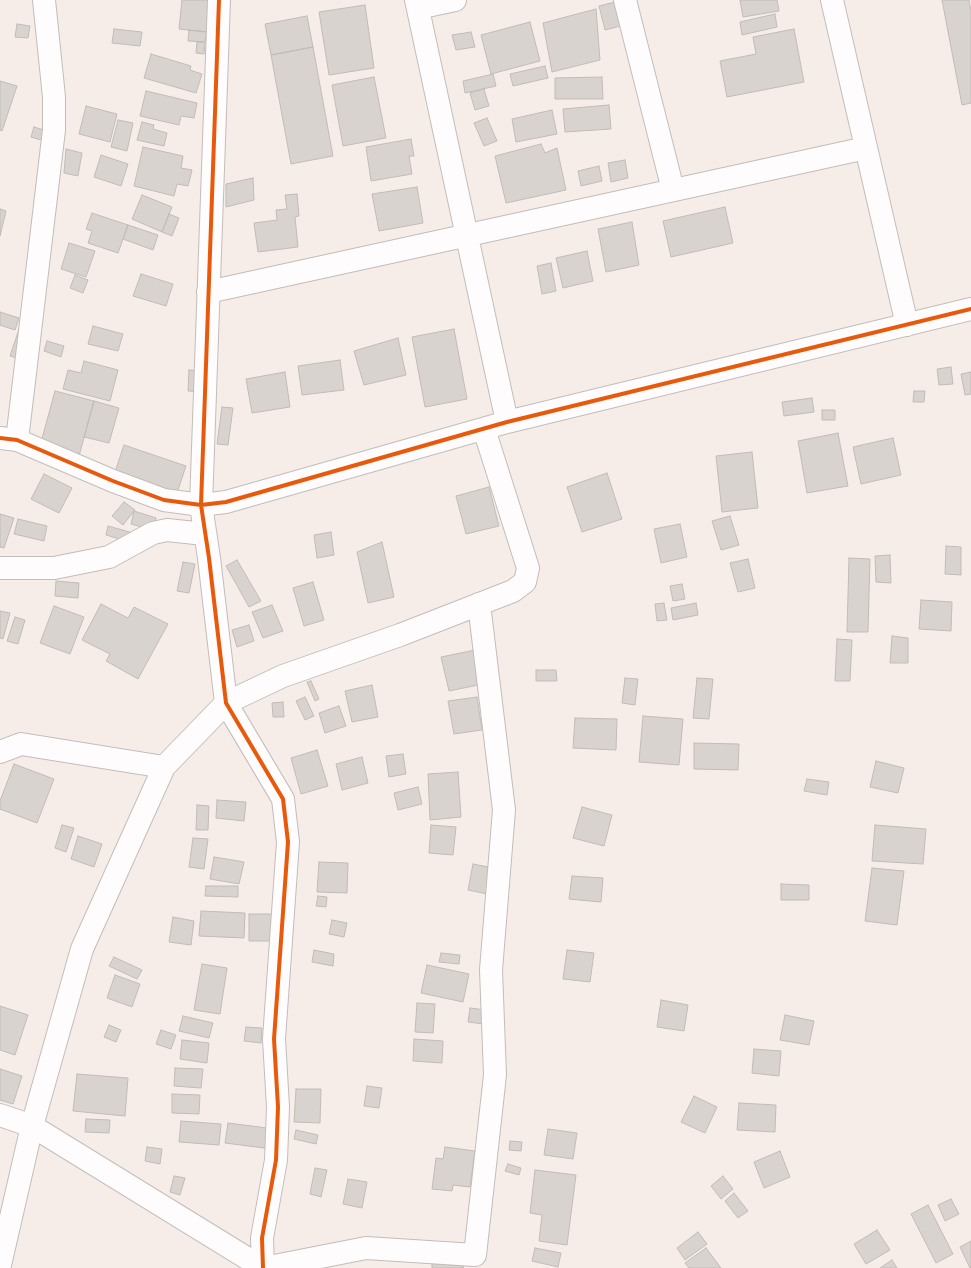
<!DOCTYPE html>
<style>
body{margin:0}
canvas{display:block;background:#f6ede9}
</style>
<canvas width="971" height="1268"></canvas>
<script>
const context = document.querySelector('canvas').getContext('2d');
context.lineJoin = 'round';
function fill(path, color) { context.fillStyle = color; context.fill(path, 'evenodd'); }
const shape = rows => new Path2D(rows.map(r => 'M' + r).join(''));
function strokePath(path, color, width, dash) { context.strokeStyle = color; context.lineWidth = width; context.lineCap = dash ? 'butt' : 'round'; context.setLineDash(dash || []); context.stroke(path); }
const building = shape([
 [182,0,210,0,207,32,179,29,182,0],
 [740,0,777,0,779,11,743,17,740,0],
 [942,0,969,0,971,11,971,103,962,105,942,0],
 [615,2,621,26,605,30,599,6,615,2],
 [365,5,374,68,329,75,319,12,365,5],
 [596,9,600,60,552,72,543,23,596,9],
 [775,14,777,27,742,35,740,22,775,14],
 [307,16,313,47,271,55,265,24,307,16],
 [530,22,540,61,491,74,481,35,530,22],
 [17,24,30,26,28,38,15,37,17,24],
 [114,29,142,32,140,46,112,43,114,29],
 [794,29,804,82,727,97,720,61,756,54,753,37,794,29],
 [189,30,207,32,205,42,188,41,189,30],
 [471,32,475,47,456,50,452,35,471,32],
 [197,42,205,42,204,54,196,53,197,42],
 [313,47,333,156,291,164,271,55,313,47],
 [151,54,191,66,190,70,202,74,196,93,144,78,151,54],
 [545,66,548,78,513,86,510,74,545,66],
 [493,74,496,86,465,93,463,81,493,74],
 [374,77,386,138,343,146,332,85,374,77],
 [602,77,603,99,555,99,555,78,602,77],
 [0,81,17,86,2,131,0,130,0,81],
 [484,89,489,106,475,110,470,93,484,89],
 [146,91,197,103,194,118,181,116,179,125,140,116,146,91],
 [609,105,611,129,565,132,563,109,609,105],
 [86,106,117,114,110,142,79,134,86,106],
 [552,110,557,134,516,142,512,119,552,110],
 [487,118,497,141,484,146,474,123,487,118],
 [118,120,133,123,127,151,111,147,118,120],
 [142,122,154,125,153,129,167,133,164,146,137,140,142,122],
 [34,127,44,130,41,140,31,137,34,127],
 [411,139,414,156,409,156,412,174,371,181,366,147,411,139],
 [541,144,545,153,557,148,566,190,506,203,495,156,541,144],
 [143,147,183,156,181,168,192,170,188,186,177,184,174,196,134,186,143,147],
 [66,149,82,153,78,176,64,173,66,149],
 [101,155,128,164,121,186,94,177,101,155],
 [625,160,628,178,611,182,608,163,625,160],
 [599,166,602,181,581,186,578,171,599,166],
 [253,178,254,200,226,207,226,184,253,178],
 [417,187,423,223,379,231,372,194,417,187],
 [297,194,299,216,295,217,298,247,258,252,254,223,277,220,276,210,287,209,285,195,297,194],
 [142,195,172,207,162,232,132,219,142,195],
 [725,207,733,243,671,257,663,221,725,207],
 [0,209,6,211,0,236,0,209],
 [92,213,128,225,118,253,88,243,92,231,86,229,92,213],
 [169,214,179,218,172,236,162,232,169,214],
 [632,222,639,265,606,272,598,229,632,222],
 [128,225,158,235,153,250,123,239,128,225],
 [69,243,95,251,86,277,61,269,69,243],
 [587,251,593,281,563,288,556,258,587,251],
 [551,263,556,291,542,294,537,266,551,263],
 [141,274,173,284,166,306,133,296,141,274],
 [75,275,88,280,83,293,70,288,75,275],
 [0,312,19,318,15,330,0,325,0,312],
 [20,326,19,359,10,356,20,326],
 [93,326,123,334,118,351,88,344,93,326],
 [454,329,467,399,425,407,412,337,454,329],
 [398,338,406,375,364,385,354,351,398,338],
 [47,341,64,346,61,357,44,351,47,341],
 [340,360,344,390,302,395,298,366,340,360],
 [84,361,118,370,110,401,63,389,68,370,81,373,84,361],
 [951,367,953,384,939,385,937,369,951,367],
 [189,370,203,371,202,392,188,391,189,370],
 [285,372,290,407,252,413,246,379,285,372],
 [971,372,971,394,965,395,961,374,971,372],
 [55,391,94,401,79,456,40,446,55,391],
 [914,391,925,391,924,402,913,402,914,391],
 [812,398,814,412,784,416,782,402,812,398],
 [94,401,119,408,109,443,84,437,94,401],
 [222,407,233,408,228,445,217,444,222,407],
 [822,410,835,410,835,420,822,420,822,410],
 [838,433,848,486,807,493,798,441,838,433],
 [893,438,901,475,861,484,853,447,893,438],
 [124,445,186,466,175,499,113,478,124,445],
 [752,452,758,508,722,512,716,456,752,452],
 [607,473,622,519,582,532,567,487,607,473],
 [44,474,72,488,59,513,31,499,44,474],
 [489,487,499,526,466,534,456,496,489,487],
 [124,502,135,510,123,525,112,516,124,502],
 [134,511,156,518,153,530,131,524,134,511],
 [0,514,14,518,4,548,0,547,0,514],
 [730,516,739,545,721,550,712,521,730,516],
 [18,519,47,526,44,541,14,534,18,519],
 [680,524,687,557,661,563,654,529,680,524],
 [108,526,133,533,130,542,106,535,108,526],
 [331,532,334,555,317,558,314,535,331,532],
 [382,542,394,597,368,603,357,552,382,542],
 [946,546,961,547,961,575,945,574,946,546],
 [890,555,891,583,876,582,875,556,890,555],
 [849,558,870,559,868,632,847,632,849,558],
 [748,559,755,588,738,592,730,563,748,559],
 [237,560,261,601,249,607,226,566,237,560],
 [183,562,195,564,189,593,177,591,183,562],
 [56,581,79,583,78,598,55,596,56,581],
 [313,582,324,620,304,626,293,588,313,582],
 [682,584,685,599,673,601,670,586,682,584],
 [921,600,952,602,951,631,919,629,921,600],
 [664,603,667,620,657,621,655,604,664,603],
 [696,603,698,615,673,620,671,608,696,603],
 [101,604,128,618,134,607,168,624,138,679,106,661,110,654,82,640,101,604],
 [272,605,283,631,263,638,252,612,272,605],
 [54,606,84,617,70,654,40,643,54,606],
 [0,611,10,613,3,639,0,638,0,611],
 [15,617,25,620,18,644,7,641,15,617],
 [249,625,254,641,237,647,232,630,249,625],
 [892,636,908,638,908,663,890,663,892,636],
 [837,639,852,640,850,681,835,681,837,639],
 [480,649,488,683,449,691,441,657,480,649],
 [536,670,556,670,557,681,536,681,536,670],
 [625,678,638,679,635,705,622,703,625,678],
 [697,678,713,679,709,719,693,718,697,678],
 [311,681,319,699,315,701,307,682,311,681],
 [372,685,378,717,352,722,345,691,372,685],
 [305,697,314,716,305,720,296,701,305,697],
 [477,697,482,730,454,734,448,701,477,697],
 [283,702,284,717,273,717,272,703,283,702],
 [339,706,346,726,325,733,319,713,339,706],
 [643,716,683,719,679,765,639,762,643,716],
 [575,718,617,719,616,750,573,748,575,718],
 [694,743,739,744,738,770,694,769,694,743],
 [317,750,328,786,301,794,291,758,317,750],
 [403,754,406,774,389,777,386,756,403,754],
 [362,757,368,783,342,790,336,764,362,757],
 [876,761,904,768,898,793,870,787,876,761],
 [14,764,54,779,37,823,0,809,0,801,14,764],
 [458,772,461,817,430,820,428,774,458,772],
 [807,779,829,782,827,795,804,791,807,779],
 [418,787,422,804,398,810,394,793,418,787],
 [217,800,246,802,244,821,216,818,217,800],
 [197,805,209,806,208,830,196,830,197,805],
 [582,807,612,815,604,846,573,838,582,807],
 [62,825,74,828,66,852,55,848,62,825],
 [431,825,456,827,453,855,429,853,431,825],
 [875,825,926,829,923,864,872,861,875,825],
 [78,836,102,844,94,867,71,859,78,836],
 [193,838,208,839,204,869,189,867,193,838],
 [214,857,244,862,239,884,210,879,214,857],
 [319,862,348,863,347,893,317,892,319,862],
 [473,864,498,869,492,895,468,890,473,864],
 [872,868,904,871,897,925,865,921,872,868],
 [572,876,603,878,601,902,569,899,572,876],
 [781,884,809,885,809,900,781,900,781,884],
 [206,886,238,886,238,897,205,896,206,886],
 [318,896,327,897,326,907,316,906,318,896],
 [201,911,245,913,244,938,199,936,201,911],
 [249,914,275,914,275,941,249,941,249,914],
 [173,917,194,921,191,945,169,942,173,917],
 [332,920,347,923,344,937,329,934,332,920],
 [314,950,334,954,333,966,312,962,314,950],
 [567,950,594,953,590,982,563,979,567,950],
 [441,953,460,955,459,964,439,962,441,953],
 [114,957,142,970,137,979,109,966,114,957],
 [202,964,227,968,220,1014,194,1010,202,964],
 [427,965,469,974,463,1002,421,993,427,965],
 [115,975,140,984,132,1007,107,998,115,975],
 [661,1000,688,1005,684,1031,657,1027,661,1000],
 [417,1003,435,1004,433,1033,415,1032,417,1003],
 [0,1006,28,1015,15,1055,0,1050,0,1006],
 [470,1008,486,1010,484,1024,468,1022,470,1008],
 [785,1015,814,1021,809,1045,780,1040,785,1015],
 [183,1016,213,1023,209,1038,179,1031,183,1016],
 [109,1025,121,1030,116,1042,104,1037,109,1025],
 [246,1027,262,1028,261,1043,244,1041,246,1027],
 [161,1030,176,1035,171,1049,156,1044,161,1030],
 [414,1039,443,1041,442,1063,413,1061,414,1039],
 [182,1040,209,1043,207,1063,180,1059,182,1040],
 [754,1049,781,1051,779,1076,752,1073,754,1049],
 [175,1068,203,1069,201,1088,174,1086,175,1068],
 [0,1069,22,1076,13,1104,0,1100,0,1069],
 [77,1074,128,1078,125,1116,73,1111,77,1074],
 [367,1086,382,1088,379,1108,364,1106,367,1086],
 [296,1089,321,1089,320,1123,294,1122,296,1089],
 [172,1094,200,1095,199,1114,172,1113,172,1094],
 [694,1096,717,1107,705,1133,681,1122,694,1096],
 [739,1103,776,1105,775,1132,737,1130,739,1103],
 [86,1119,110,1120,109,1133,85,1132,86,1119],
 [181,1121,221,1124,219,1145,179,1142,181,1121],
 [228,1123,275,1129,272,1149,225,1143,228,1123],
 [548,1129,577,1133,573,1159,544,1155,548,1129],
 [296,1130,318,1135,316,1144,294,1139,296,1130],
 [510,1141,522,1142,521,1151,509,1150,510,1141],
 [147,1147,162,1149,160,1164,145,1161,147,1147],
 [445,1147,475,1151,470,1187,453,1185,452,1191,432,1189,436,1158,443,1159,445,1147],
 [780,1151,790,1177,764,1188,754,1162,780,1151],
 [508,1164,521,1168,519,1175,505,1171,508,1164],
 [315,1168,327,1170,321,1197,310,1194,315,1168],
 [535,1170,576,1175,567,1245,539,1241,542,1215,530,1213,535,1170],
 [174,1176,185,1178,180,1195,170,1192,174,1176],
 [723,1176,733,1189,721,1199,711,1186,723,1176],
 [348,1179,367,1182,362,1208,343,1204,348,1179],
 [734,1193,748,1211,738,1218,725,1201,734,1193],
 [951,1199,959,1214,945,1221,938,1205,951,1199],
 [928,1205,953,1254,936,1263,911,1214,928,1205],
 [877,1230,890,1250,866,1264,854,1244,877,1230],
 [698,1232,707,1244,685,1260,677,1248,698,1232],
 [971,1241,971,1268,970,1268,960,1247,971,1241],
 [535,1248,561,1253,558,1267,532,1261,535,1248],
 [706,1248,721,1268,689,1268,685,1263,706,1248],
 [892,1260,897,1268,880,1268,892,1260],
 [432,1263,464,1266,463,1268,432,1268,432,1263]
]);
const minor = shape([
 [219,0,201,505,209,558,226,703,283,799,288,842,274,1039,278,1107,276,1160,262,1238,263,1268],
 [416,0,507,422],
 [625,0,673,190],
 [832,0,907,325],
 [418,8,455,0],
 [208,292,866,148],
 [0,438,17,440,113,481,164,500,201,505,226,502,507,422,971,309],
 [17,440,54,130,54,97,44,0],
 [0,568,54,568,109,557,153,533,167,530,205,534],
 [0,752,21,744,164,767,226,703,283,676,400,635,513,591,525,582,528,568,484,429],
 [0,1115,32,1126,263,1268],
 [0,1265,32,1126,82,949,164,767],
 [264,1268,366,1248,475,1255,495,1075,491,970,504,810,479,604]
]);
const cycleway = shape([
 [219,0,201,505,209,558,226,703,283,799,288,842,274,1039,278,1107,276,1160,262,1238,263,1268],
 [0,438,17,440,113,481,164,500,201,505,226,502,507,422,971,309]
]);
fill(building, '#d9d3cf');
strokePath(building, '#c2bbb8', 1);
strokePath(minor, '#c3bdba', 24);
strokePath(minor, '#fefcfc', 22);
strokePath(cycleway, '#e8590c', 4);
</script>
